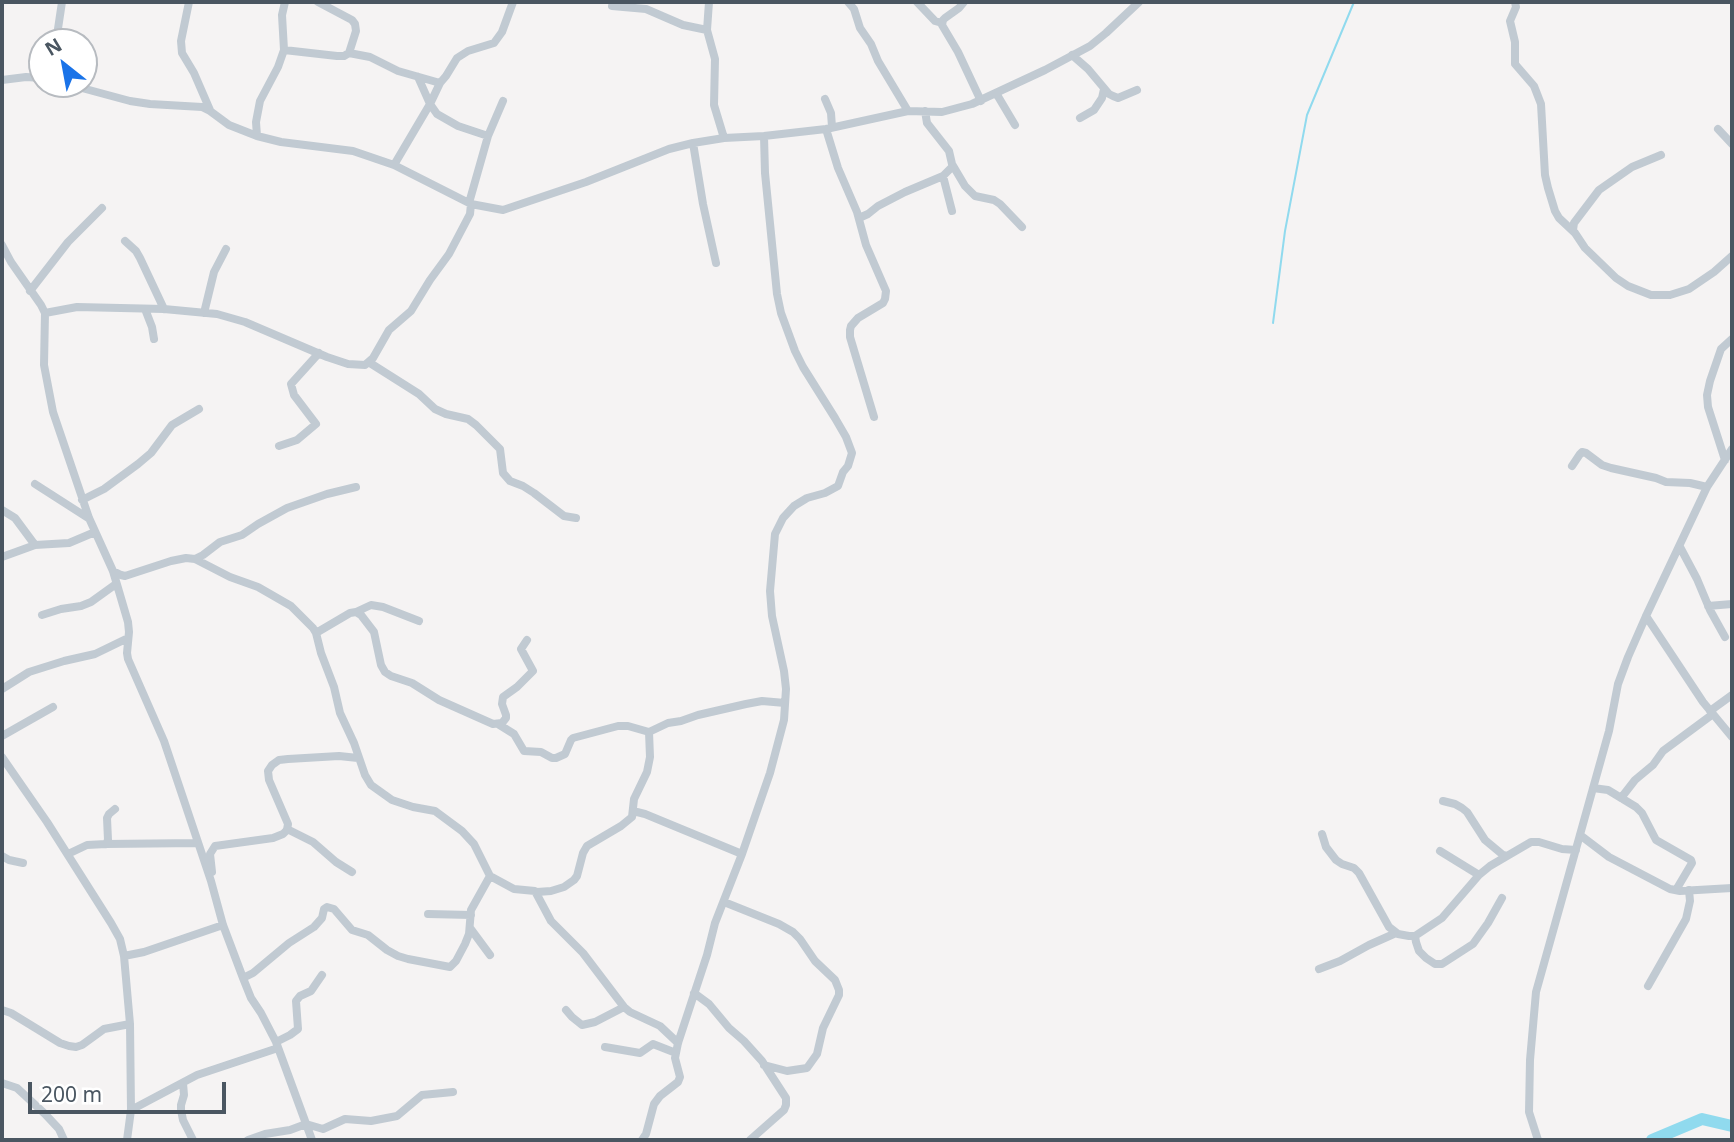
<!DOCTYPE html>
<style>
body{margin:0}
#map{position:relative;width:1734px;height:1142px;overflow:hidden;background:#f5f3f3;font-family:"Noto Sans",sans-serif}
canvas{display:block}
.frame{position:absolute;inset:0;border:4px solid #4a5661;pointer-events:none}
.north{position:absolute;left:28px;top:28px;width:70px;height:70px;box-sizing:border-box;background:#fff;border:2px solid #b7bbc0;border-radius:50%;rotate:329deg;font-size:19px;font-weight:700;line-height:28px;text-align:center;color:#4a5661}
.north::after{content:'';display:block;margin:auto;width:24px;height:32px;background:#1a73e8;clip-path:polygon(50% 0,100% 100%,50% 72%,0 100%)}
.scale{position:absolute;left:28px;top:1082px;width:198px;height:32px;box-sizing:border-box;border:4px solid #4a5661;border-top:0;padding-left:9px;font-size:21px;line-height:24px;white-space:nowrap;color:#4a5661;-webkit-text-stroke:5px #fff;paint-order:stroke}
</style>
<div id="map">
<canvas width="1734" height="1142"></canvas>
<div class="frame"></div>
<div class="north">N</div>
<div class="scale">200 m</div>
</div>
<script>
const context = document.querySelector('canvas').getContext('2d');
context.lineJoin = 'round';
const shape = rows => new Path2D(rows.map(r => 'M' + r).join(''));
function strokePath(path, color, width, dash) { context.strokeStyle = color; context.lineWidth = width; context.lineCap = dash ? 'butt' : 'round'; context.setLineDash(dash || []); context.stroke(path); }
const stream = shape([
 [1273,323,1285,231,1307,115,1354,2]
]);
const river = shape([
 [1652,1140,1702,1119,1732,1126]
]);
const minor = shape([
 [189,2,181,41,182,53,194,73,210,110],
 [318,2,352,20,355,24,356,31,349,53],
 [709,2,707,30,715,59,714,105,724,138],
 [848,2,854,9,860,28,871,44,878,61,908,111],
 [917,2,935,21,942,23],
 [964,2,959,8,945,18,943,20,942,25,958,52,981,101],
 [1515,2,1516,7,1510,21,1515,42,1515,64,1534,86,1541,104,1545,175,1548,188,1555,211,1559,218,1575,233,1585,248,1616,278,1628,286,1651,295,1670,295,1689,289,1714,272,1732,256],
 [612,6,646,9,683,25,707,30],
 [56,42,62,2],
 [284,50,337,56,344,56,349,53,370,57,398,71,440,83],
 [1072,55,1088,69,1109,94,1113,96,1118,98,1137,90],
 [418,77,430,104,437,114,458,126,488,136],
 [2,80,26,77,42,78],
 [67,84,130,101,150,104,202,107,210,111,229,125,257,136,281,142,353,151,394,165,471,204,503,210,586,182,669,149,693,143,724,138,764,136,826,129,908,111,942,112,972,104,1045,70,1090,46,1106,33,1139,2],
 [996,93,1015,125],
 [825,99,831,113,832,127],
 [925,111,927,123,949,151,952,164,965,186,975,196,994,200,1000,204,1022,227],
 [1080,118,1094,110,1102,98,1104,89],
 [826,129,838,168,857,212,866,245,886,291,885,299,883,303,858,318,851,326,850,330,850,337,874,417],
 [1718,129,1732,144],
 [257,136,256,122,260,101,278,67,284,50,282,15,285,2],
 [693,143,703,204,716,263],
 [394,165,430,104,440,83,446,76,457,58,468,51,494,43,502,32,513,2],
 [943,176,952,211],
 [469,203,488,136,503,101],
 [859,218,868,214,878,206,905,192,943,176,953,166],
 [1573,230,1574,223,1599,190,1632,167,1661,155],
 [125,241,136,251,140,258,164,309],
 [2,245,11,262,41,305,45,313,44,365,53,412,89,518,113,571,128,622,129,632,127,653,128,659,164,741,211,881,223,925,243,978,251,998,261,1013,276,1042,312,1140],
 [30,291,68,242,102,208],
 [145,309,152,327,154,339],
 [45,313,77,307,164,309,217,314,245,322,327,357,348,364,365,365,373,358,389,330,411,311,430,280,449,254,470,214,471,204],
 [204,313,214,272,226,249],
 [370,363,419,394,435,409,446,414,468,419,476,425,500,449,503,473,510,481,523,486,534,493,564,516,576,518],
 [279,446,297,440,316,424,294,395,291,384,319,353],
 [1725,460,1708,407,1707,395,1710,381,1721,349,1732,339],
 [1572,466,1580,454,1582,452,1586,453,1602,465,1611,468,1656,478,1666,482,1690,483,1707,487],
 [35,484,88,518],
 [82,500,104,489,138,464,151,453,172,425,199,409],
 [2,510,15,518,35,545],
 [1680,547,1697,579,1710,610,1725,637],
 [2,557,35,545,69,543,95,532],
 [195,559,203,555,220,542,242,535,258,524,287,508,327,494,356,487],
 [113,571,121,575,125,576,171,561,186,558,195,559,230,577,258,587,291,606,313,628,316,633,321,653,334,687,340,713,354,743,365,775,371,785,392,800,413,807,435,811,462,831,474,844,490,876,514,889,535,891,551,921,583,953,624,1007,630,1012,660,1026,678,1043],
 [1708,606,1732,604],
 [356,612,371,605,383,607,419,621],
 [42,615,61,609,81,606,91,602,116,584],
 [1646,616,1703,702,1732,737],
 [316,633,350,613,356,612,361,615,374,632,381,665,385,672,391,676,412,683,439,700,493,724,502,723,506,718,506,715,502,704,503,697,517,687,533,671,521,649,527,640],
 [2,689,29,672,64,661,95,654,128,638],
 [1710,711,1732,695],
 [498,724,514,734,524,751,541,752,552,758,556,758,565,754,571,740,573,738,618,726,628,726,649,732,668,723,681,721,698,715,746,704,762,701,785,703],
 [2,736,53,707],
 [2,757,47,822,111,923,120,939,124,956,130,1024,131,1110,127,1140],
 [1593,788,1608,790,1636,807,1642,813,1656,840,1691,860,1692,863,1676,890],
 [1621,798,1635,780,1653,765,1663,751,1713,714],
 [1443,801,1455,804,1462,808,1467,812,1485,840,1503,855,1507,856,1531,842,1539,842,1562,849,1576,850],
 [633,811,645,814,742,854],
 [287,829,313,842,336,862,352,872],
 [1322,834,1326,847,1336,860,1342,864,1354,868,1359,873,1389,927,1398,934,1409,936,1415,936,1442,918,1479,875,1490,866,1507,856],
 [1580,835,1609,857,1670,889,1680,891,1732,888],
 [106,844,108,840,107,818,109,814,115,809],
 [1440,851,1479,875],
 [68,854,87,845,106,844,198,843],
 [2,856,9,860,23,863],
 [212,872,210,854,215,846,273,838,283,834,287,830,288,824,269,780,268,771,272,765,279,760,288,759,339,756,358,758],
 [537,892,551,891,564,887,574,880,577,876,583,853,587,846,621,826,632,817,634,799,647,772,650,757,649,732],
 [724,902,779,924,793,932,800,939,815,961,835,980,839,990,839,995,823,1028,817,1054,807,1068,787,1071,764,1065],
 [428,914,471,915],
 [470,928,490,955],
 [1415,936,1416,942,1419,951,1426,958,1435,964,1442,964,1473,944,1488,923,1502,898],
 [124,956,144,952,223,925],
 [1319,969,1340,961,1369,945,1396,933],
 [243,978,253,973,289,943,314,927,322,918,324,909,327,907,334,909,352,930,368,935,387,950,398,956,408,959,450,967,456,961,465,944,469,934,471,910,490,876],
 [1648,986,1686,919,1690,901,1689,890],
 [694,993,709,1004,729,1028,744,1041,762,1061,786,1098,786,1105,784,1110,750,1140],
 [2,1010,11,1013,60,1043,69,1046,76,1047,82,1045,104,1029,130,1024],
 [566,1010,572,1017,582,1025,595,1022,624,1007],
 [276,1042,290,1035,298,1029,296,1001,300,996,311,991,322,975],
 [605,1047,640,1053,653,1044,676,1053],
 [2,1083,17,1088,45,1114,59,1129,64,1140],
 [183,1083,184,1095,181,1105,181,1110,183,1120,193,1140],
 [131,1110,197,1075,278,1048],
 [248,1140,265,1134,290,1130,306,1124,323,1129,345,1119,371,1121,397,1116,422,1095,453,1092],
 [642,1140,646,1134,654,1104,660,1096,678,1082,680,1077,675,1058,678,1043,707,955,715,923,742,854,770,773,784,720,786,689,784,671,772,616,770,591,775,534,783,518,794,506,807,498,825,493,838,486,843,472,848,466,852,453,846,437,835,418,803,367,795,351,781,313,777,294,765,173,764,136],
 [1538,1140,1529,1112,1530,1060,1536,992,1609,731,1618,684,1628,657,1646,616,1707,487,1732,449]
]);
strokePath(stream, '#90daee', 2);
strokePath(river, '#90daee', 12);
strokePath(minor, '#c1cad2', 8);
</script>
